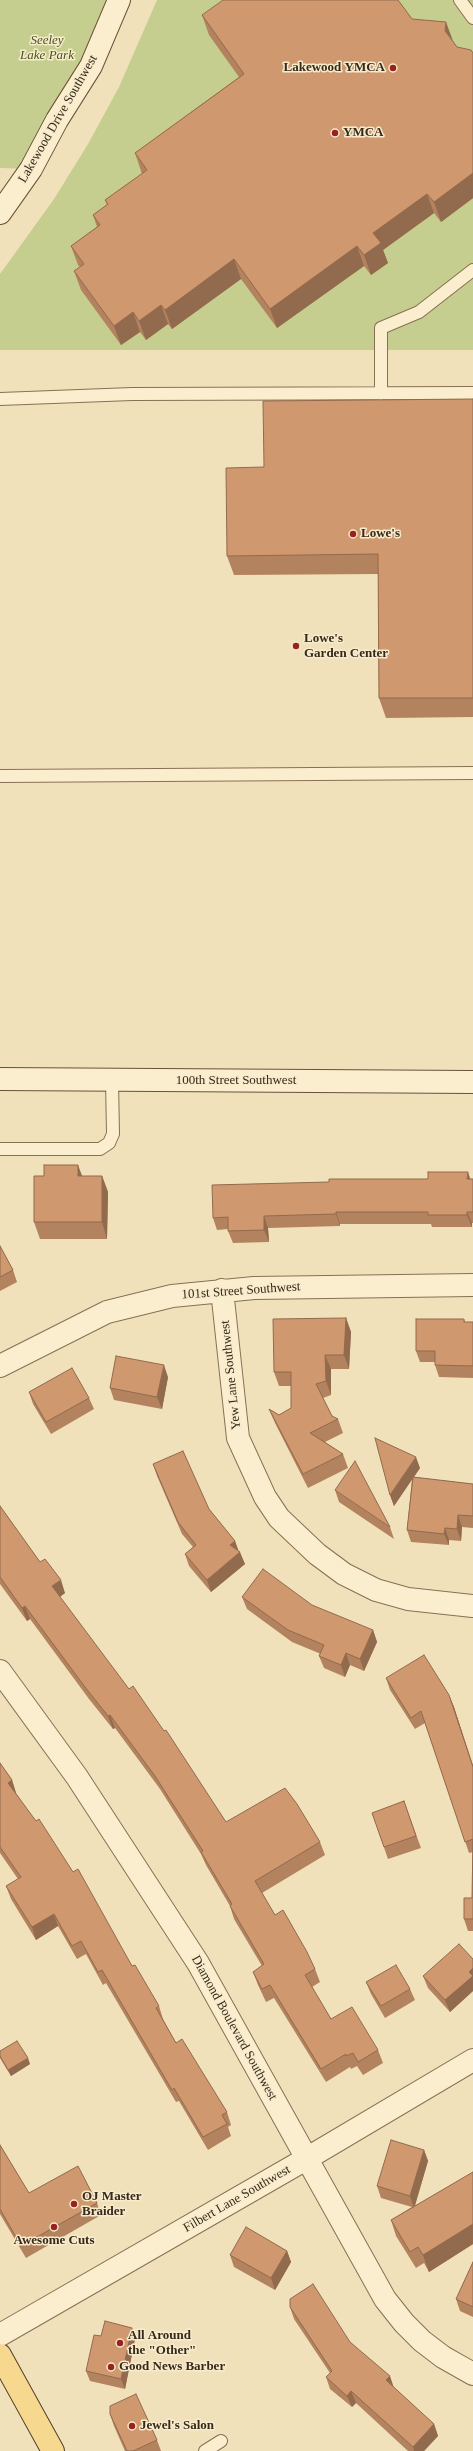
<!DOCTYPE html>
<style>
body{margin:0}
canvas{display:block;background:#f0e1bb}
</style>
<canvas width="473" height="2451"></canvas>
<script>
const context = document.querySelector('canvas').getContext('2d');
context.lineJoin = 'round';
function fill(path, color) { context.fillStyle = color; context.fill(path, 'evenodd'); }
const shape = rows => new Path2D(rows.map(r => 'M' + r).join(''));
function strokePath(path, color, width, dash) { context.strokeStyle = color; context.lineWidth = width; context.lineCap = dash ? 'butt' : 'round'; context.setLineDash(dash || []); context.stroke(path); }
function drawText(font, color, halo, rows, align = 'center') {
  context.font = font + ' "Times New Roman",serif'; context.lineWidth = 3; context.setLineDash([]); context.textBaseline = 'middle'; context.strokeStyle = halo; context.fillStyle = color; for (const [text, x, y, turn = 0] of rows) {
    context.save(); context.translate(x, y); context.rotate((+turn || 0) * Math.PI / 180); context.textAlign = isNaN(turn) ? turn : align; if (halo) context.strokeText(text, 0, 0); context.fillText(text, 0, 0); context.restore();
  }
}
const green = shape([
 [0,0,119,0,31,169,0,168],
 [157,0,473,0,473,350,0,350,0,274,54,199,88,144,119,87]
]);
const service = shape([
 [460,0,473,18],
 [381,394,381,328,419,312,473,270],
 [0,399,132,394,473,393],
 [0,776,473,773],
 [0,1149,100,1149,109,1143,113,1134,112,1080],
 [205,2451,221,2441]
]);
const minor = shape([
 [222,1290,238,1438,265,1497,279,1518,317,1554,344,1574,376,1590,408,1599,473,1606],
 [0,1366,107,1312,172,1296,254,1288,473,1285],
 [0,1671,77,1777,198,1963,385,2299,404,2323,422,2341,443,2357,473,2374],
 [0,2335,306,2159,473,2060]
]);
const secondary = shape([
 [0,213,31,169,57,120,91,66,119,0],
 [0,1079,473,1082]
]);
const primary = shape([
 [0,2355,53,2451]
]);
const wall = shape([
 [202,15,412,19,453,41,457,47,473,53,473,198,441,222,434,213,383,250,388,263,371,275,364,266,277,328,241,279,172,329,168,324,146,340,140,332,121,345,81,290,74,271,80,267,78,265,71,246,97,227,93,215,107,205,105,200,142,174,135,153,239,77,209,35],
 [473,399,473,717,386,718,379,698,378,574,234,575,227,556,264,467],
 [82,1176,102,1176,108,1192,107,1239,40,1239,34,1222],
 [470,1179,473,1179,473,1223,472,1223,472,1227,432,1227,431,1224,340,1224,340,1226,268,1228,269,1242,233,1243,228,1231,228,1229,217,1230,213,1218],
 [0,1246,13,1270,17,1282,0,1291],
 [346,1318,351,1332,349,1369,331,1369,331,1395,323,1398,332,1416,338,1419,343,1433,325,1442,343,1454,348,1468,308,1488,275,1423,269,1409,279,1415,291,1408,291,1386,279,1386,274,1372],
 [464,1319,465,1322,473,1322,473,1378,439,1377,435,1365,435,1362,420,1362,416,1351],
 [168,1377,162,1409,114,1400,110,1388],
 [29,1392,89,1398,94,1409,51,1434,33,1404],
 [153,1464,209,1509,235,1541,238,1551,245,1564,211,1592,189,1566,185,1554,193,1547,182,1534,157,1476],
 [420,1468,414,1477,473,1484,473,1528,462,1527,461,1541,449,1540,449,1545,411,1542,407,1530,412,1479,394,1506,390,1495],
 [335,1490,390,1527,394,1539,339,1502],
 [0,1506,40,1562,65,1593,60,1597,226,1822,320,1842,325,1855,262,1893,275,1915,315,1969,320,1982,312,1987,331,2019,378,2050,383,2063,363,2075,357,2066,351,2069,350,2067,326,2082,274,1998,266,2002,258,1985,253,1972,262,1966,234,1919,230,1906,206,1865,201,1854,160,1789,115,1728,113,1729,89,1699,30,1619,27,1621,0,1584],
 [242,1597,373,1630,377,1642,364,1671,350,1665,345,1677,324,1668,319,1656,321,1654,292,1642,247,1609],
 [386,1678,449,1695,454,1707,473,1765,473,1931,468,1931,464,1919,472,1898,473,1852,469,1853,425,1723,415,1729,390,1690],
 [0,1763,12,1780,16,1793,159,2006,163,2019,176,2043,227,2112,231,2125,228,2127,231,2136,208,2150,179,2101,176,2102,106,1983,103,1985,86,1954,77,1959,58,1926,36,1940,11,1899,6,1886,18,1879,0,1853],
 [404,1801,421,1848,388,1859,372,1813],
 [473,1959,473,1991,450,2012,428,1988,423,1976],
 [366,1982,410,1989,415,2000,385,2018,371,1994],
 [0,2051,30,2064,11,2076,0,2058],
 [0,2145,29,2193,97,2203,101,2215,26,2258,0,2214],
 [424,2150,428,2161,415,2206,473,2172,473,2244,429,2272,424,2263,416,2268,396,2236,391,2220,412,2207,381,2198,377,2186],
 [287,2251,291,2262,275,2290,234,2267,230,2255],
 [473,2262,473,2317,460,2311,456,2299],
 [290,2307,350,2342,394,2388,434,2424,438,2436,424,2451,408,2451,356,2403,352,2407,330,2389,326,2377,330,2373,294,2319],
 [101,2336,135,2339,125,2389,90,2381,86,2371],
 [110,2414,157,2440,161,2451,125,2451,114,2426]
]);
const shadedWall = shape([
 [446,22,453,41,445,31],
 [473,173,473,198,441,222,434,202],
 [427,194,434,213,383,250,388,263,371,275,364,255,373,233],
 [357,246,364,266,277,328,270,309],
 [234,259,241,279,172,329,165,310],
 [161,305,168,324,146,340,139,321],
 [133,312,140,332,121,345,114,326],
 [78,1165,84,1181,78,1176],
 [468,1172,472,1184,467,1179],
 [102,1176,108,1192,107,1239,102,1222],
 [336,1212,340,1224,340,1226,336,1214],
 [467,1212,472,1223,472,1227,467,1215],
 [264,1216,268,1228,269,1242,264,1230],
 [346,1318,351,1332,349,1369,344,1355],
 [325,1355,331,1369,331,1395,326,1381],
 [164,1365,168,1377,162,1409,157,1397],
 [416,1457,420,1468,394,1506,390,1495],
 [458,1515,462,1527,461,1541,457,1529],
 [445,1528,449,1540,449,1545,444,1534],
 [235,1541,239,1552,230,1545],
 [240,1552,245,1564,211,1592,207,1580],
 [61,1580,65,1593,57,1599,52,1586],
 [25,1606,30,1619,27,1621,22,1608],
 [373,1630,377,1642,364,1671,360,1659],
 [346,1653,350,1665,345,1677,341,1665],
 [449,1695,454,1707,473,1767],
 [110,1715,115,1728,113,1729,108,1716],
 [12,1780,16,1793,13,1795,8,1783],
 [54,1914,58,1926,36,1940,32,1927],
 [473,1968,473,1991,450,2012,445,2000,469,1972],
 [28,2058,30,2064,11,2076,8,2070],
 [424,2150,428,2161,414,2208,410,2196],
 [473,2224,473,2244,429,2272,423,2255],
 [287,2251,291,2262,275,2290,271,2278],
 [132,2328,135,2339,125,2389,121,2379],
 [390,2376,394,2388,386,2380],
 [351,2391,356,2403,352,2407,347,2396],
 [434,2424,438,2436,424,2451,414,2451,413,2447]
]);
const building = shape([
 [223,0,398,0,412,19,446,22,445,31,457,47,471,50,473,53,473,173,434,202,427,194,373,233,381,243,364,255,357,246,270,309,234,259,165,310,161,305,139,321,133,312,114,326,74,271,84,264,71,246,100,225,93,215,108,204,105,200,147,170,135,153,244,74,202,15,223,0],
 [473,399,473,698,379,698,378,554,227,556,226,468,264,467,263,401,473,399],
 [44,1165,78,1165,78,1176,102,1176,102,1222,34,1222,34,1176,44,1176,44,1165],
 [428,1172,468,1172,467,1179,473,1179,473,1212,467,1212,467,1215,428,1215,428,1212,336,1212,336,1214,264,1216,264,1230,228,1231,228,1217,213,1218,212,1185,329,1182,329,1179,428,1179,428,1172],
 [0,1246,13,1270,0,1277,0,1246],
 [346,1318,344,1355,325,1355,326,1381,316,1384,332,1416,338,1419,310,1433,343,1454,303,1474,269,1409,279,1415,291,1408,291,1372,274,1372,273,1319,346,1318],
 [416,1319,464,1319,464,1322,473,1322,473,1366,435,1365,435,1351,416,1351,416,1319],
 [116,1356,164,1365,157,1397,110,1388,116,1356],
 [72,1368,89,1398,46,1422,29,1392,72,1368],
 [375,1438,416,1457,390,1495,375,1438],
 [183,1451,209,1509,235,1541,230,1545,240,1552,207,1580,185,1554,196,1545,178,1522,153,1464,183,1451],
 [355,1461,390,1527,335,1490,355,1461],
 [413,1477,473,1484,473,1516,458,1515,457,1529,445,1528,444,1534,407,1530,413,1477],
 [0,1506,40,1562,45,1559,61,1580,52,1586,129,1689,133,1686,164,1731,166,1730,226,1822,285,1788,297,1804,320,1842,255,1881,275,1915,283,1910,307,1952,315,1969,305,1975,331,2019,352,2007,378,2050,358,2062,353,2053,346,2056,346,2054,321,2069,270,1985,262,1989,253,1972,264,1964,230,1906,232,1904,201,1852,203,1851,155,1776,110,1715,108,1716,85,1687,25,1606,22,1608,0,1577,0,1506],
 [263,1569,312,1605,373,1630,360,1659,346,1653,341,1665,319,1656,324,1645,288,1630,242,1597,263,1569],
 [424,1655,449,1695,473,1767,473,1919,464,1919,464,1898,472,1898,473,1839,465,1842,421,1711,411,1718,386,1678,424,1655],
 [0,1763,12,1780,8,1783,36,1821,39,1819,73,1872,78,1869,132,1966,135,1965,159,2006,156,2008,176,2043,182,2039,227,2112,222,2115,227,2124,203,2137,174,2088,172,2090,102,1970,98,1972,81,1941,72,1946,54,1914,32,1927,6,1886,21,1877,0,1847,0,1763],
 [404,1801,416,1836,384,1847,372,1813,404,1801],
 [459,1944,473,1959,473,1968,469,1972,473,1976,445,2000,423,1976,459,1944],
 [396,1965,410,1989,381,2006,366,1982,396,1965],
 [17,2041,28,2058,8,2070,0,2056,0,2051,17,2041],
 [391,2140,424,2150,410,2196,377,2186,391,2140],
 [0,2145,29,2193,78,2166,97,2203,21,2246,0,2209,0,2145],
 [473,2172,473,2224,423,2255,418,2247,410,2252,391,2220,473,2172],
 [246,2227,287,2251,271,2278,230,2255,246,2227],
 [473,2262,473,2307,456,2299,473,2262],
 [313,2284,350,2342,390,2376,386,2380,434,2424,413,2447,351,2391,347,2396,326,2377,332,2371,290,2307,290,2299,313,2284],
 [105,2321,132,2328,121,2379,86,2371,94,2335,101,2336,105,2321],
 [136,2394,157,2440,133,2451,127,2451,110,2414,110,2406,136,2394]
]);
const markers = [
 [393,68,4,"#992221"],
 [335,133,4,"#992221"],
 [353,534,4,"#992221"],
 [296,646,4,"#992221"],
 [74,2204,4,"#992221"],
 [54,2227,4,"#992221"],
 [120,2343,4,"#992221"],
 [111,2367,4,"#992221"],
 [132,2426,4,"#992221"]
];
const parkNames = [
 ["Seeley",47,41],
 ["Lake Park",47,56]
];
const poiNames = [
 ["Lakewood YMCA",385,68,"right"],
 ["YMCA",343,133],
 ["Lowe's",361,534],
 ["Lowe's",304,639],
 ["Garden Center",304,654],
 ["OJ Master",82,2197],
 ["Braider",82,2212],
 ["Awesome Cuts",54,2241,"center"],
 ["All Around",128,2336],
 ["the \"Other\"",128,2351],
 ["Good News Barber",119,2367],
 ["Jewel's Salon",140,2426]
];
const streetNames = [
 ["Lakewood Drive Southwest",58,119,-60],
 ["100th Street Southwest",236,1081],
 ["101st Street Southwest",241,1291,-4],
 ["Yew Lane Southwest",231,1375,-96],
 ["Diamond Boulevard Southwest",234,2028,61],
 ["Filbert Lane Southwest",237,2199,-30]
];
fill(green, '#c6ce8f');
strokePath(service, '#877054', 14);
strokePath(minor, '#877054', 24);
strokePath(secondary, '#695138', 24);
strokePath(primary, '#543e29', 24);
strokePath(service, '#fbeece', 12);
strokePath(minor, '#fbeece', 22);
strokePath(secondary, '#fbeece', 22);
strokePath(primary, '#f7d88f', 22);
fill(wall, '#b3835f');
fill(shadedWall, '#926a4d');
fill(building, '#d0986e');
strokePath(building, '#926a4d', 1);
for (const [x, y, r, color] of markers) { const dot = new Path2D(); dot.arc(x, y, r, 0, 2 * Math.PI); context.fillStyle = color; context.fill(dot); strokePath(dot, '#f7ebcb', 1.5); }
drawText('italic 13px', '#46531f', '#f7ebcb', parkNames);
drawText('bold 13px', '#36281a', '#f7ebcb', poiNames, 'left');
drawText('13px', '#36281a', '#f7ebcb', streetNames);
</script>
